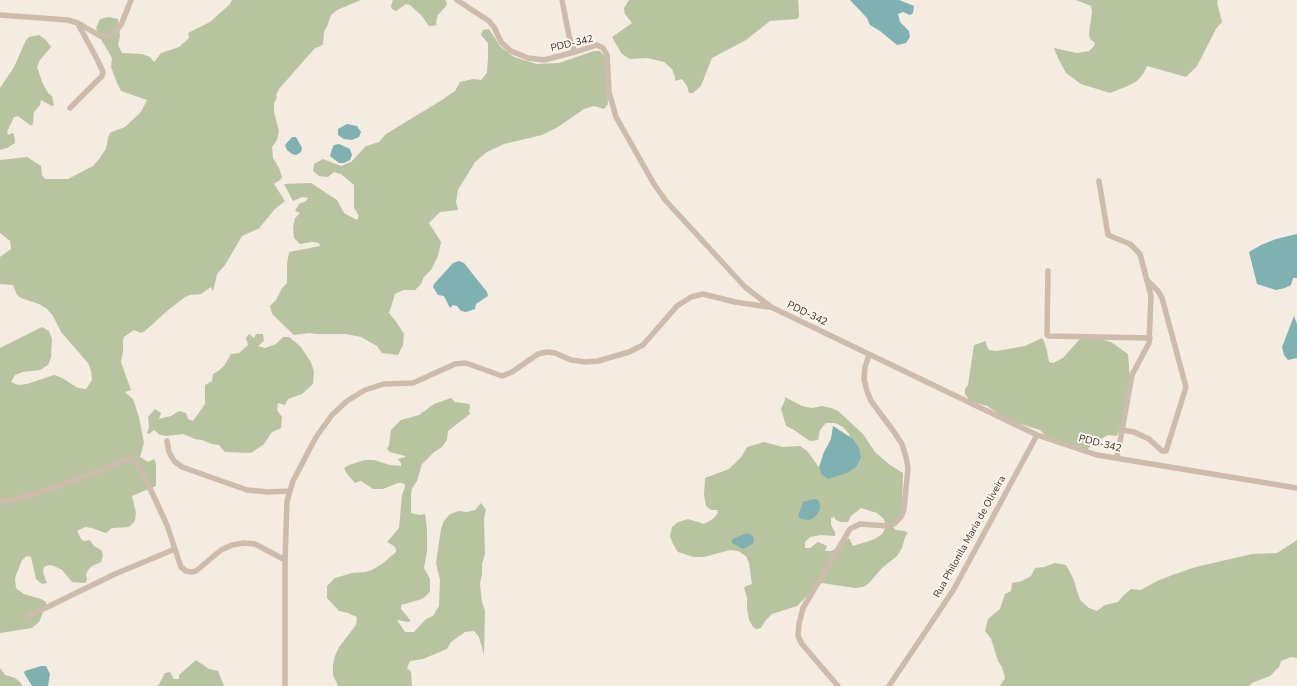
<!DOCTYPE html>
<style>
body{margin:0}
canvas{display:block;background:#f4ebe1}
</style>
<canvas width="1297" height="686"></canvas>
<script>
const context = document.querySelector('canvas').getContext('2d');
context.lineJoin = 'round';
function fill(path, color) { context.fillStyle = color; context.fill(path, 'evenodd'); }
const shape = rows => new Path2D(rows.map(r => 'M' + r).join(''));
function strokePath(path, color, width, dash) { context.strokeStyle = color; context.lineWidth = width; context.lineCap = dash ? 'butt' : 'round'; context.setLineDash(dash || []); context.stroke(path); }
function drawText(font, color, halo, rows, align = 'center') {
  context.font = font + ' "Nunito Sans",sans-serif'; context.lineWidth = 4; context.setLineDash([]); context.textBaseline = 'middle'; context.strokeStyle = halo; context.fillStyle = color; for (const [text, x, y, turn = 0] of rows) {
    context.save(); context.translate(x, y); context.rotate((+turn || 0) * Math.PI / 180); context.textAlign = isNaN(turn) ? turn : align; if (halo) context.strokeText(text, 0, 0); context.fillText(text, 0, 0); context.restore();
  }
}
const green = shape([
 [232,0,361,0,337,10,331,15,328,24,324,32,323,44,319,47,315,48,279,89,276,95,277,98,274,103,274,112,279,131,277,140,272,147,273,158,279,168,282,177,280,180,274,184,285,201,275,209,260,227,260,228,242,236,225,265,217,274,213,291,211,287,201,294,190,295,185,297,167,311,145,331,141,333,134,330,124,337,123,341,123,351,121,362,131,390,125,392,133,399,139,417,144,443,140,457,148,462,154,459,156,463,156,486,132,496,136,513,135,521,129,527,112,528,106,533,92,528,85,527,77,531,81,539,84,541,90,540,94,546,101,550,103,555,101,562,92,566,88,570,86,574,87,580,85,583,72,582,62,570,54,566,49,565,44,567,43,572,47,583,42,584,36,579,31,557,27,556,22,560,15,578,16,588,24,594,41,599,46,602,46,605,39,622,32,628,0,633,0,348,42,327,49,331,52,339,51,357,48,365,40,370,23,372,15,375,11,382,18,385,27,384,54,375,62,378,78,388,86,389,92,380,91,371,88,363,61,332,53,316,47,309,39,304,21,298,17,295,13,285,0,284,0,257,11,249,10,241,0,233,0,160,27,157,41,166,42,175,45,179,68,179,93,166,99,159,106,149,108,138,110,133,114,131,125,127,141,112,147,100,121,91,117,83,111,67,112,58,99,36,96,28,100,19,109,17,118,19,120,36,118,45,122,53,142,54,150,57,154,62,161,53,179,47,189,38,188,33,210,22,230,4],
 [393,0,445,0,447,3,446,6,438,15,436,22,437,25,430,26,428,25,422,16,410,5,406,4,396,11,392,9,391,6],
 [629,0,798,0,799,16,797,19,770,21,746,40,712,58,701,86,693,93,689,93,687,86,682,79,675,81,675,77,672,69,664,62,647,58,630,59,622,54,617,46,612,37,632,23,625,14,624,8],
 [1076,0,1218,0,1217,2,1222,22,1216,29,1197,66,1186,77,1147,66,1143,74,1137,81,1128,86,1110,93,1081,84,1066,73,1058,58,1054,48,1077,53,1089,51,1094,46,1095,43,1090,39,1089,34,1092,11,1091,6],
 [489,29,500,46,514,57,537,64,559,63,594,51,600,51,605,57,608,104,604,109,594,106,584,109,558,127,542,135,504,144,487,152,475,162,458,190,456,202,458,210,440,212,429,223,441,242,438,256,431,270,424,277,421,284,415,290,403,290,395,294,389,313,397,323,404,334,403,345,398,355,382,353,377,346,361,337,346,334,317,334,309,333,294,335,272,314,270,306,276,300,282,288,287,283,287,264,289,252,320,246,319,243,312,242,300,244,294,238,293,227,295,218,300,213,295,211,299,204,306,201,308,198,302,197,293,201,284,184,311,183,337,200,344,213,357,220,359,216,354,208,354,185,341,174,334,172,328,177,319,176,313,171,314,164,323,159,341,166,351,162,366,146,379,142,386,134,442,100,455,91,460,82,473,79,481,80,487,73,488,57,488,43,481,35,483,30],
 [39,35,46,40,51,47,40,60,37,67,43,84,48,93,52,96,54,105,52,106,41,100,40,105,34,112,33,123,31,126,18,116,14,117,7,132,9,135,12,133,14,134,15,143,7,148,0,150,0,88,14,67,26,40,29,37],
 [249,334,254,338,256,334,263,334,264,341,258,346,265,348,276,344,283,337,289,337,300,346,311,362,314,372,313,384,302,394,288,399,285,405,278,403,277,410,282,417,281,428,272,432,264,444,251,453,225,452,219,445,212,444,202,440,195,439,183,434,167,436,160,435,154,430,149,434,147,433,149,427,148,417,155,409,161,413,159,419,171,416,179,411,186,413,188,419,193,421,205,404,205,385,212,381,213,374,218,371,224,366,231,354,239,353,248,345,246,338],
 [1042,338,1044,341,1047,351,1049,362,1053,363,1063,358,1079,340,1084,338,1100,339,1111,342,1128,354,1130,379,1129,406,1117,436,1108,435,1092,444,1087,450,1052,442,1040,430,1008,420,987,406,970,401,965,394,965,389,968,385,974,345,986,341,986,344,989,350,997,351,1025,346],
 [785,397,802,406,812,408,822,406,831,408,838,411,863,434,875,452,890,465,903,473,902,512,893,527,896,530,905,531,908,533,905,537,902,548,897,556,882,568,869,583,863,587,855,588,822,583,808,595,797,606,772,614,765,621,761,628,756,629,753,627,749,620,747,608,747,598,744,588,746,586,752,584,749,563,746,556,738,551,730,550,704,557,694,557,678,552,673,544,670,536,672,527,678,522,688,519,704,524,713,519,718,513,717,510,711,510,706,506,704,495,705,478,729,469,742,456,747,447,764,442,783,447,800,446,808,452,818,466,825,472,852,452,849,434,843,427,835,423,826,423,820,430,818,440,810,441,794,430,786,426,781,409,785,400],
 [861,508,877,513,884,519,886,527,882,534,875,539,853,546,849,538,836,549,831,551,825,551,827,546,818,542,810,548,805,548,805,542,810,537,821,535,835,536,835,532,831,525,831,518,834,517,836,520,841,522,848,522,851,516],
 [451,398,455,402,469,404,470,407,469,411,470,414,448,431,447,440,442,447,434,452,422,464,417,481,412,488,411,496,411,513,420,515,425,514,427,530,427,551,424,568,430,579,430,591,427,595,422,599,401,605,401,609,411,621,408,622,397,620,405,632,414,632,426,619,433,616,439,606,440,580,436,563,441,529,444,521,450,514,459,511,467,512,475,510,481,503,486,510,484,519,485,554,482,564,482,574,480,584,482,602,485,611,484,655,479,637,474,631,465,632,451,642,447,649,423,659,410,661,407,668,411,672,412,686,338,686,333,675,333,665,335,656,339,647,356,625,357,617,348,613,339,611,327,598,327,586,335,578,352,573,365,572,372,570,382,564,396,552,396,549,394,546,387,542,399,528,402,495,405,487,405,485,403,483,398,483,383,489,373,489,361,481,357,482,355,483,347,474,344,468,349,465,365,460,374,460,390,465,401,466,401,463,398,459,405,457,405,456,390,452,387,449,389,445,391,430,401,420,419,415,434,404],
 [1297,540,1297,658,1291,657,1281,661,1279,667,1270,676,1252,683,1249,686,1000,686,1005,678,1002,667,998,661,991,639,985,631,988,619,1000,609,1005,594,1011,591,1012,583,1022,581,1031,576,1035,568,1044,567,1055,563,1066,565,1073,578,1080,600,1089,608,1097,611,1105,605,1118,602,1123,596,1131,589,1141,590,1157,581,1175,574,1196,567,1252,554,1277,553],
 [196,660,209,669,218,671,224,686,158,686,165,673,170,672,174,679,179,679,179,675],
 [0,668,5,675,15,678,21,683,22,686,0,686]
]);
const water = shape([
 [850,0,899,0,914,6,913,13,910,15,903,12,898,14,900,22,909,31,910,37,906,43,897,45,880,31,870,25,867,18],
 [347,124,357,126,361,132,359,137,352,140,344,139,338,135,338,129],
 [292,137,296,137,302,148,301,152,296,155,292,154,287,150,285,145],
 [339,144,350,149,352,155,350,160,344,163,339,163,330,156,332,149,334,145],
 [1297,234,1297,278,1293,278,1291,285,1285,288,1276,290,1257,284,1249,252,1261,245,1276,239],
 [459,261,464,263,487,292,488,296,476,304,475,309,466,312,461,311,457,306,453,305,450,308,444,296,438,295,433,287,434,284,453,263],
 [1294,316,1297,324,1297,358,1288,360,1284,355,1282,347],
 [833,426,853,439,859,448,861,458,856,467,847,473,828,479,822,475,819,467,824,452,831,439],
 [814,499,818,500,820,504,820,509,818,513,814,518,808,520,801,519,798,516,803,502],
 [747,533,752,535,754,540,753,544,743,549,732,543,732,540,734,538],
 [41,666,46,666,50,674,48,686,32,686,24,673,25,671]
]);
const minor = shape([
 [457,0,489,21,494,27,501,42,511,51,528,58,544,60,575,52,597,45,603,48,607,55,609,92,616,117,654,184,666,201,745,287,771,307,1037,435,1097,455,1297,488],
 [562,0,569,36,575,52],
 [0,15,68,20,78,23,100,36,106,36,114,33,121,25,131,0],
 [70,108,102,76,103,72,97,59,78,24],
 [1099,181,1108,235,1130,244,1140,254,1151,296,1149,343,1132,375,1117,458],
 [1048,271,1047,334,1048,336,1150,338],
 [1122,430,1134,432,1149,439,1162,451,1166,451,1186,387,1162,298,1158,291,1147,280],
 [167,441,169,452,174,461,182,467,247,490,268,492,290,491],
 [0,501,10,501,60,486,128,459,136,463,149,486,167,525,181,567,186,571,191,572,196,571,221,550,232,545,244,543,255,544,285,560],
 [29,616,115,574,175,549],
 [285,686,285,560,287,501,293,481,316,437,332,415,347,401,365,390,384,384,413,383,455,364,466,363,502,376,512,372,538,354,547,352,555,353,571,360,585,362,598,361,629,352,643,345,677,306,691,297,703,294,735,302,769,307],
 [838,686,802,644,798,636,799,624,803,608,850,529,860,524,888,526,894,524,901,517,904,509,908,468,906,457,902,444,892,429,871,401,867,391,864,379,865,367,869,355],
 [889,686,954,589,1037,435]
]);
const streetNames = [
 ["PDD-342",572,44,-13],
 ["PDD-342",807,314,26],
 ["PDD-342",1100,444,14],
 ["Rua Philonila Maria de Oliveira",970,537,-61]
];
fill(green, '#b8c4a0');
fill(water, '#7fb0b2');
strokePath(minor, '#cdbbac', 5.5);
drawText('10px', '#3b302b', '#fbf5ee', streetNames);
</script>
